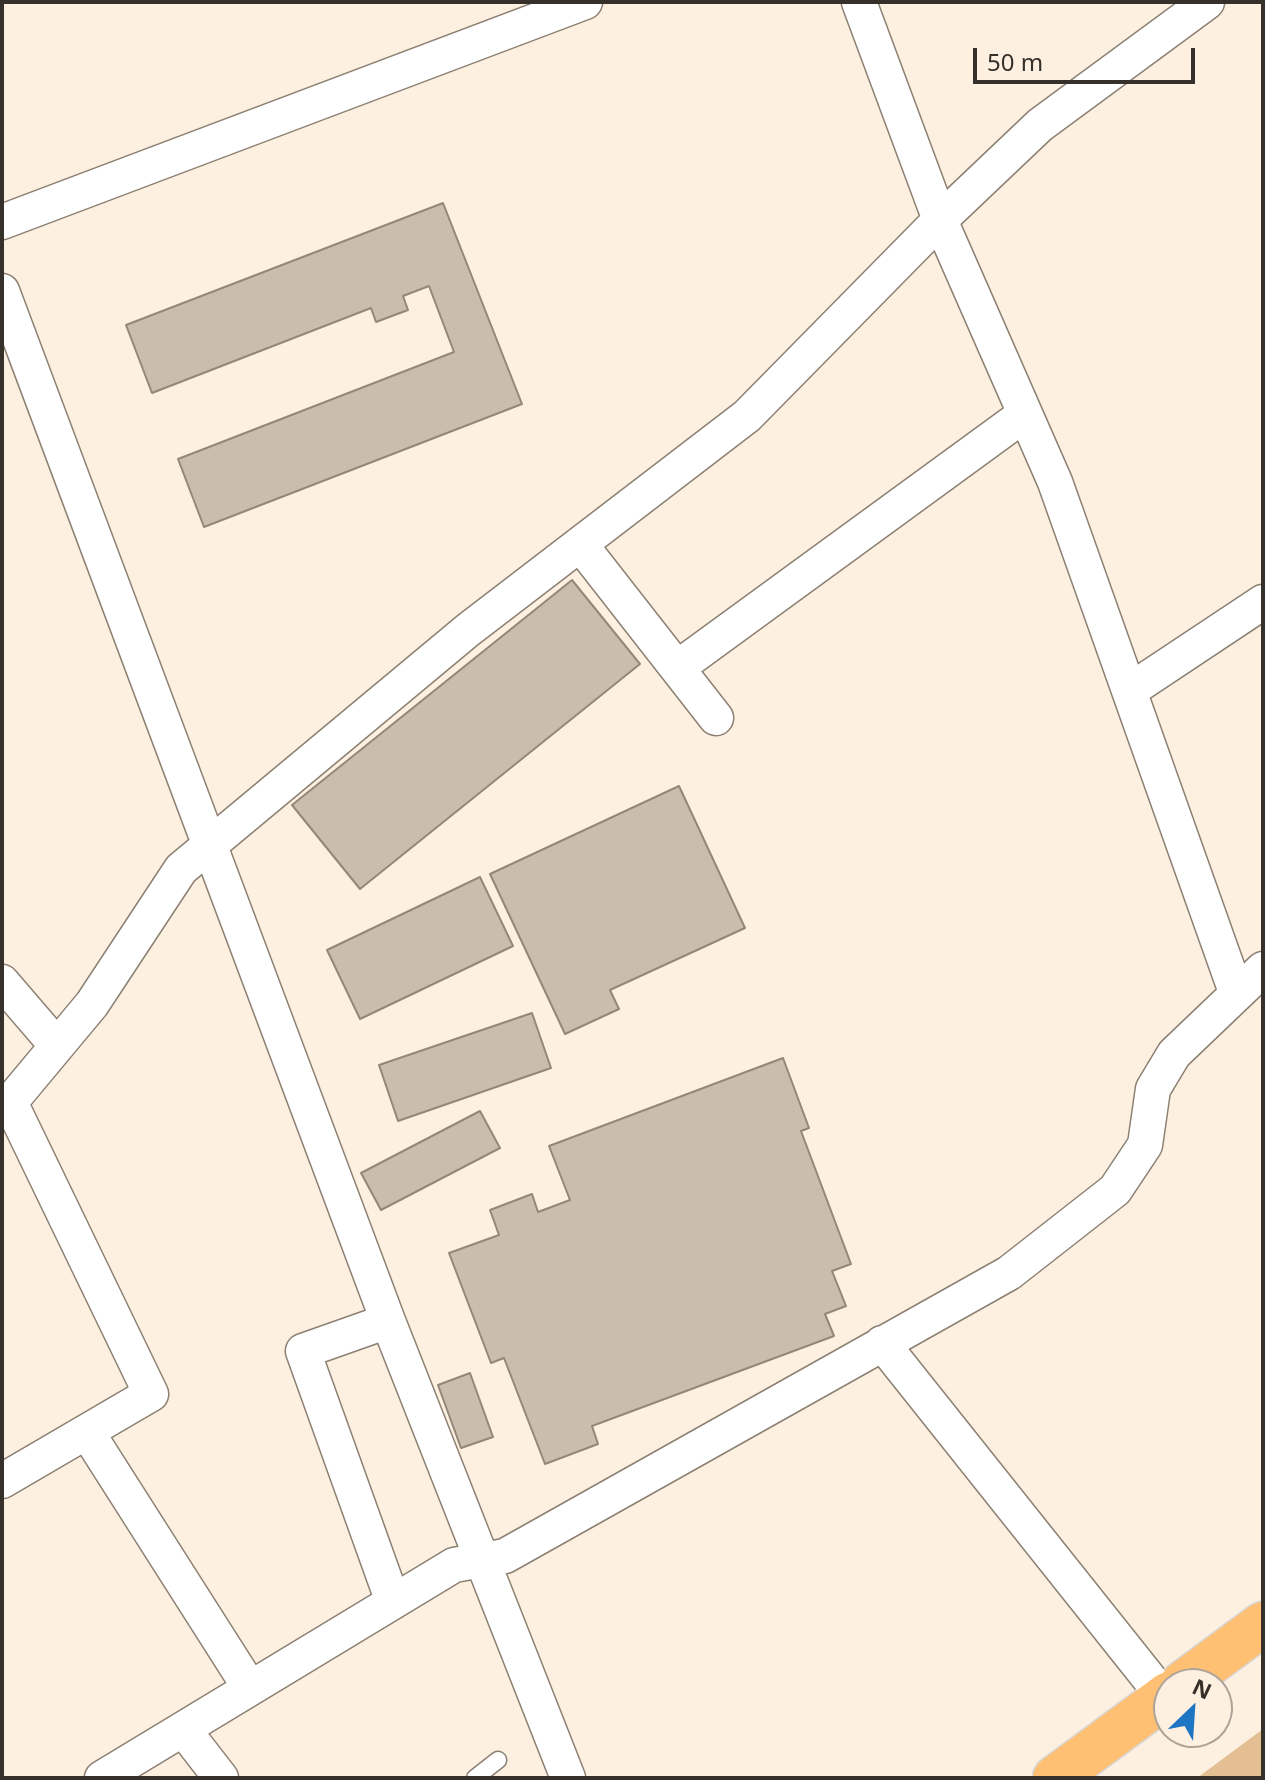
<!DOCTYPE html>
<style>
body{margin:0}
#map{position:relative;width:1265px;height:1780px;overflow:hidden;background:#fdf0e1;font-family:"Noto Sans",sans-serif}
canvas{display:block}
.frame{position:absolute;inset:0;border:4px solid #35302a;pointer-events:none}
.north{position:absolute;left:1153px;top:1668px;width:80px;height:80px;box-sizing:border-box;background:#fdf0e1;border:2px solid #ada398;border-radius:50%;rotate:25deg;font-size:22px;font-weight:700;line-height:32px;text-align:center;color:#35302a}
.north::after{content:'';display:block;margin:auto;width:28px;height:36px;background:#1e75c3;clip-path:polygon(50% 0,100% 100%,50% 72%,0 100%)}
.scale{position:absolute;left:973px;top:48px;width:222px;height:36px;box-sizing:border-box;border:4px solid #35302a;border-top:0;padding-left:10px;font-size:24px;line-height:28px;white-space:nowrap;color:#35302a;-webkit-text-stroke:6px #fdf0e1;paint-order:stroke}
</style>
<div id="map">
<canvas width="1265" height="1780"></canvas>
<div class="frame"></div>
<div class="north">N</div>
<div class="scale">50 m</div>
</div>
<script>
const context = document.querySelector('canvas').getContext('2d');
context.lineJoin = 'round';
function fill(path, color) { context.fillStyle = color; context.fill(path, 'evenodd'); }
const shape = rows => new Path2D(rows.map(r => 'M' + r).join(''));
function strokePath(path, color, width, dash) { context.strokeStyle = color; context.lineWidth = width; context.lineCap = dash ? 'butt' : 'round'; context.setLineDash(dash || []); context.stroke(path); }
const green = shape([
 [1263,1729,1263,1778,1197,1778]
]);
const building = shape([
 [443,203,522,404,204,527,178,459,454,352,429,286,403,296,408,310,376,322,371,308,152,393,126,325,443,203],
 [572,580,640,664,360,889,292,805,572,580],
 [679,786,745,928,610,990,619,1009,565,1034,490,874,679,786],
 [480,877,513,946,360,1019,327,950,480,877],
 [532,1013,551,1068,398,1121,379,1065,532,1013],
 [783,1058,809,1128,801,1131,851,1264,832,1271,846,1306,825,1314,834,1336,592,1426,598,1444,545,1464,504,1358,491,1363,449,1253,499,1235,490,1210,532,1194,538,1212,570,1200,549,1146,783,1058],
 [480,1111,500,1148,381,1210,361,1173,480,1111],
 [470,1373,493,1437,461,1448,438,1385,470,1373]
]);
const lane = shape([
 [475,1778,498,1760]
]);
const street = shape([
 [859,2,940,220,1055,482,1236,992],
 [2,222,585,2],
 [2,291,388,1321,568,1778],
 [580,544,716,718],
 [677,668,1025,414],
 [1129,691,1263,602],
 [2,982,57,1046],
 [2,1112,92,1004,181,869,468,630,747,416,940,220,1040,125,1207,2],
 [388,1321,303,1351,393,1602],
 [882,1343,1164,1697],
 [87,1432,250,1688],
 [2,1481,151,1394,10,1102],
 [183,1729,221,1778],
 [102,1778,454,1565,505,1556,1009,1273,1115,1190,1145,1145,1153,1089,1174,1054,1263,969]
]);
const highway = shape([
 [1182,1684,1263,1624],
 [1055,1778,1169,1694]
]);
fill(green, '#e4bf94');
fill(building, '#cabdaf');
strokePath(building, '#93877a', 2);
strokePath(lane, '#8c8073', 19);
strokePath(street, '#8c8073', 37);
strokePath(highway, '#d7d6d4', 47);
strokePath(lane, '#fff', 16);
strokePath(street, '#fff', 34);
strokePath(highway, '#ffc073', 44);
</script>
